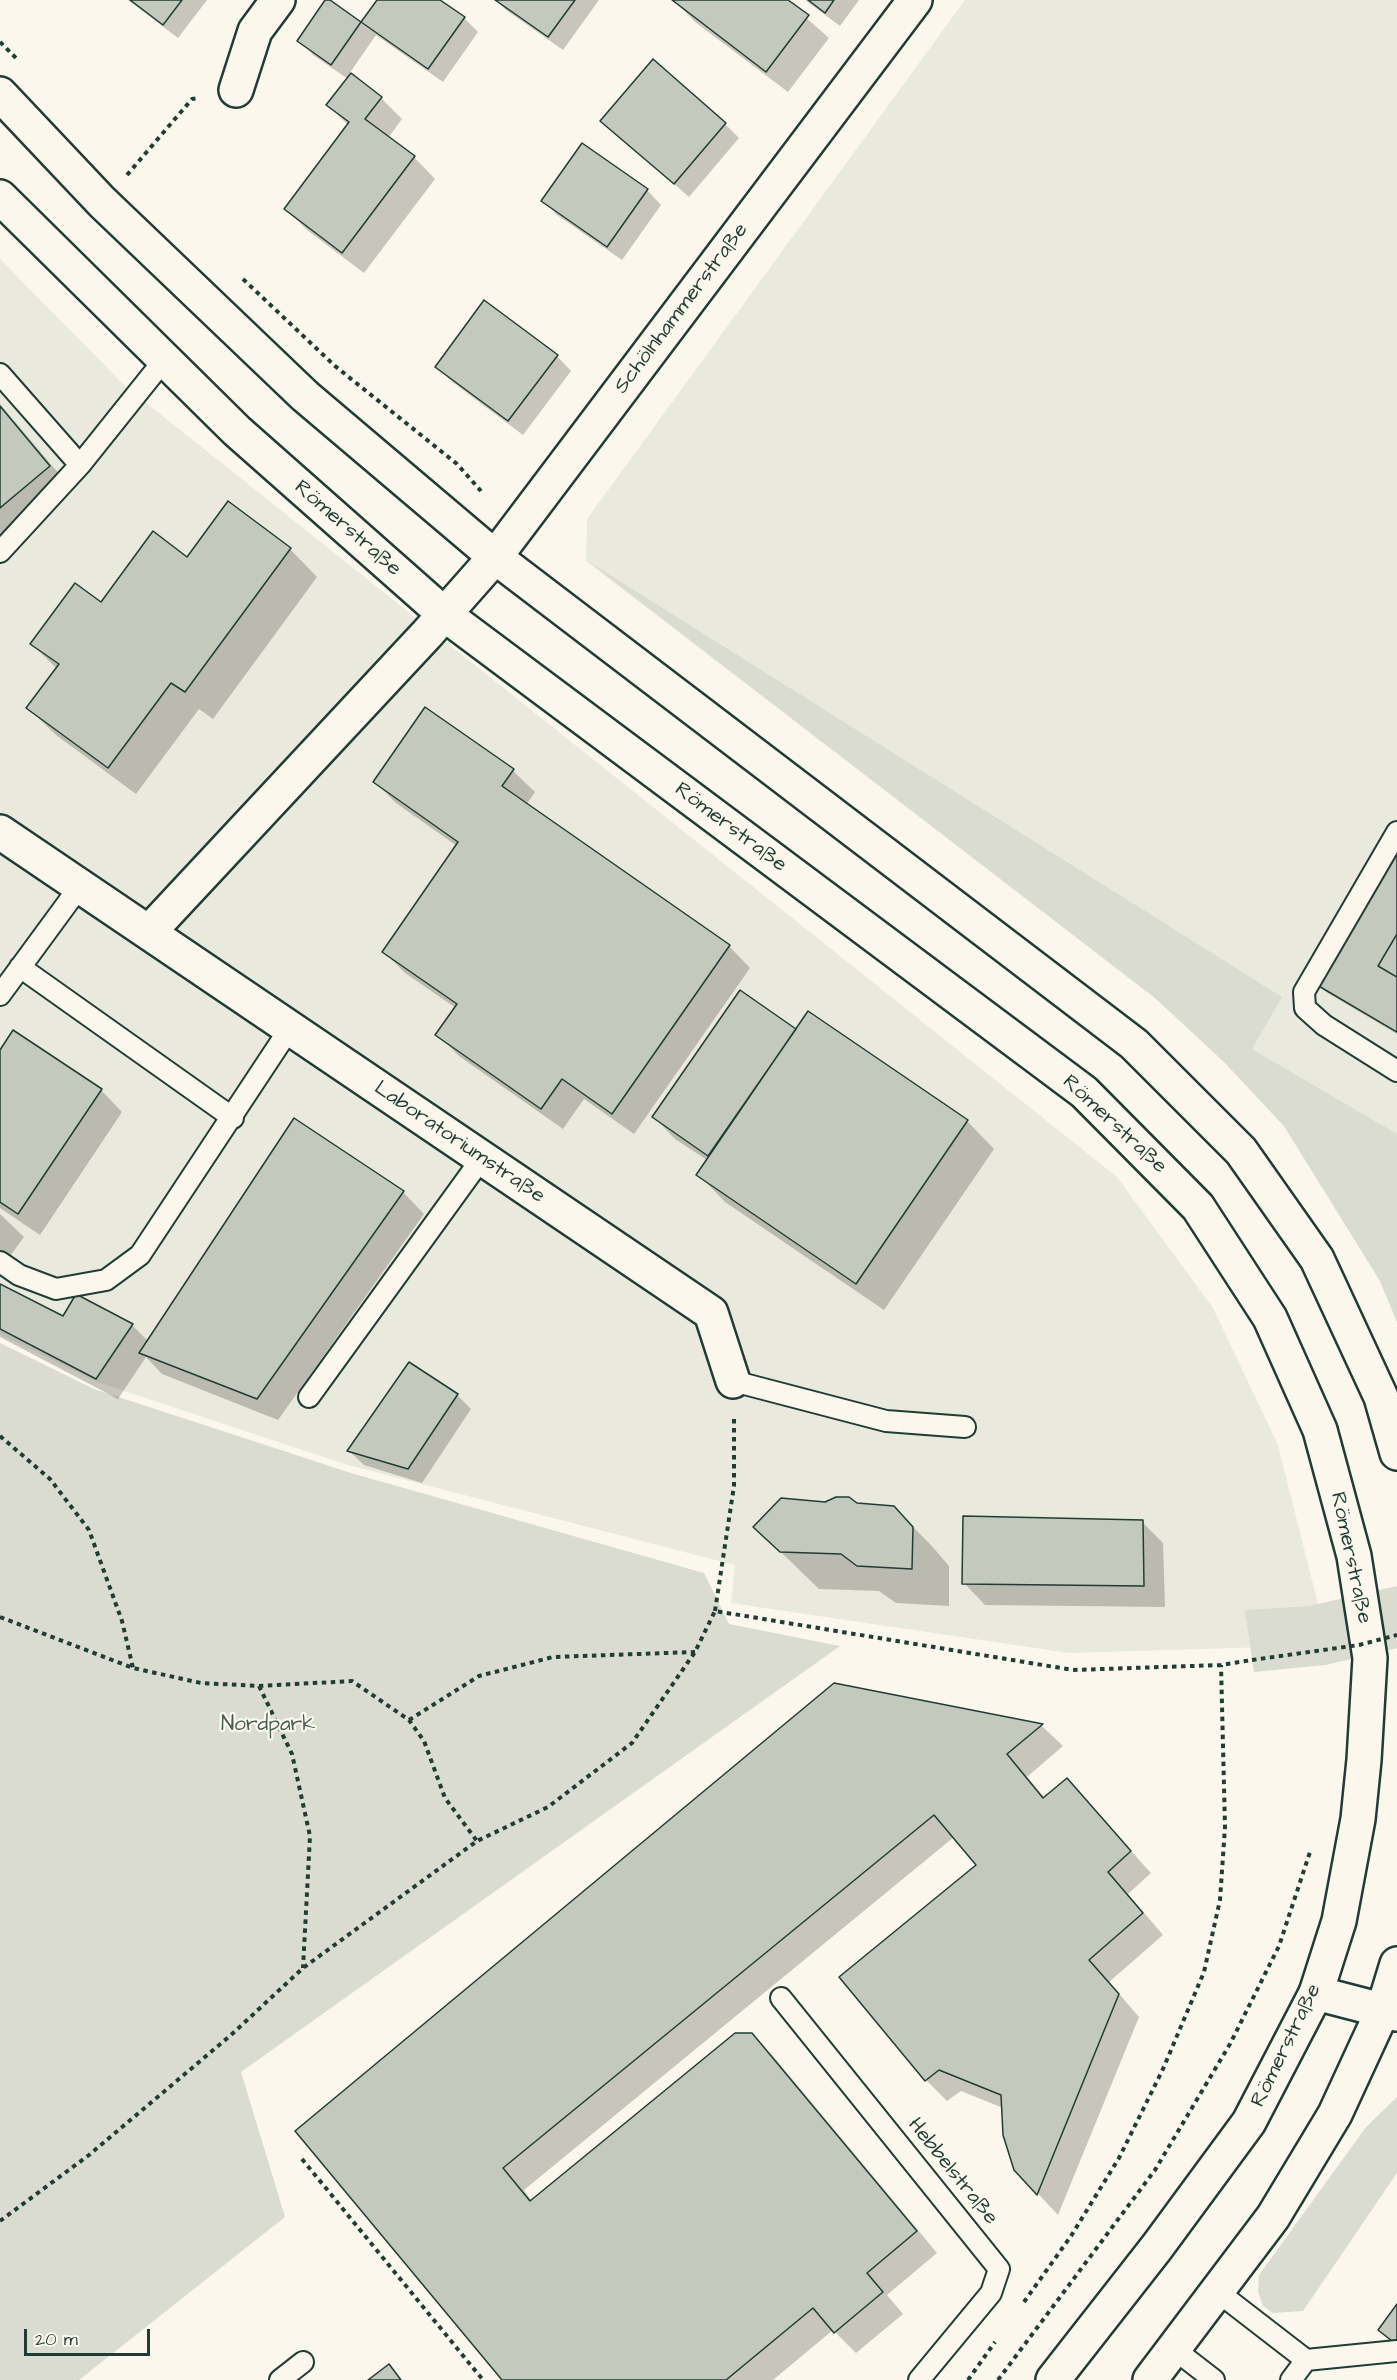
<!DOCTYPE html>
<meta charset="utf-8">
<style>
body{margin:0}
#map{position:relative;width:1397px;height:2380px;overflow:hidden;background:#fbf7ec;font-family:"Architects Daughter",sans-serif}
canvas{display:block}
.scale{position:absolute;left:24px;top:2329px;width:126px;height:27px;box-sizing:border-box;border:3px solid #1f3d34;border-top:0;padding-left:8px;font-size:18px;line-height:21px;white-space:nowrap;color:#1f3d34;-webkit-text-stroke:4px #fbf7ec;paint-order:stroke}
</style>
<div id="map">
<canvas width="1397" height="2380"></canvas>
<div class="scale">20 m</div>
</div>
<script>
const context = document.querySelector('canvas').getContext('2d');
context.lineJoin = 'round';
function fill(path, color) { context.fillStyle = color; context.fill(path, 'evenodd'); }
const shape = rows => new Path2D(rows.map(r => 'M' + r).join(''));
function strokePath(path, color, width, dash) { context.strokeStyle = color; context.lineWidth = width; context.lineCap = dash ? 'butt' : 'round'; context.setLineDash(dash || []); context.stroke(path); }
function drawText(font, color, halo, rows, align = 'center') {
  context.font = font + ' "Architects Daughter",sans-serif'; context.lineWidth = 4.5; context.setLineDash([]); context.textBaseline = 'middle'; context.strokeStyle = halo; context.fillStyle = color; for (const [text, x, y, turn = 0] of rows) {
    context.save(); context.translate(x, y); context.rotate((+turn || 0) * Math.PI / 180); context.textAlign = isNaN(turn) ? turn : align; if (halo) context.strokeText(text, 0, 0); context.fillText(text, 0, 0); context.restore();
  }
}
const built = shape([
 [965,0,1397,0,1397,1322,1380,1281,1284,1126,1224,1062,1155,998,586,561,587,519],
 [0,259,125,386,1117,1177,1213,1308,1278,1445,1326,1636,1268,1647,1069,1653,731,1603,735,1565,348,1465,97,1382,0,1334]
]);
const green = shape([
 [586,560,1282,997,1252,1049,1397,1134,1397,1322,1380,1281,1284,1126,1224,1062,1155,998],
 [0,1343,94,1389,351,1473,704,1573,729,1624,840,1646,241,2072,285,2217,79,2380,0,2380],
 [1397,1586,1397,1648,1326,1665,1254,1672,1245,1610,1309,1606],
 [1397,2097,1397,2173,1303,2311,1273,2313,1263,2306,1258,2292,1259,2275,1366,2127]
]);
const shadow = shape([
 [128,0,207,0,178,38],
 [327,0,362,24,378,0,438,0,464,18,478,32,443,82,376,35,349,74,381,98,402,119,388,138,414,157,435,179,364,273,307,230,286,209,348,125,328,105,348,79,313,55,299,40],
 [496,0,599,0,563,50,506,10],
 [674,0,786,0,829,38,788,92,695,22],
 [805,0,859,0,840,26],
 [602,121,725,124,739,138,689,197],
 [647,190,661,205,622,260,557,215,543,200],
 [557,356,571,371,523,435,451,381,437,366],
 [0,404,71,488,0,547],
 [290,549,317,577,213,719,199,709,136,794,56,735,28,708,57,669,32,644,188,559],
 [426,709,513,771,535,792,526,805,729,946,750,968,634,1134,584,1099,563,1129,459,1056,437,1034,456,1008,405,973,384,952,457,846,396,803,375,782],
 [1397,850,1397,1034,1326,992,1319,985],
 [796,1031,967,1121,994,1149,884,1310,725,1202,698,1174,707,1160,675,1139,654,1117],
 [0,1053,101,1090,122,1112,40,1235,0,1208],
 [403,1192,424,1214,278,1420,162,1374,146,1357,118,1399,0,1337,0,1286,64,1318,132,1325,148,1341],
 [0,1214,24,1237,5,1263,0,1259],
 [457,1395,471,1409,422,1483,364,1465,349,1451],
 [857,1505,893,1507,931,1545,949,1566,949,1606,896,1603,879,1591,819,1589,755,1527],
 [1142,1522,1163,1543,1165,1607,985,1605,964,1583],
 [834,1684,1042,1726,1063,1746,1027,1777,1045,1798,1067,1780,1151,1873,1128,1894,1163,1935,1109,1982,1139,2017,1058,2215,1015,2169,1003,2108,961,2091,947,2101,926,2080,978,1866,954,1837,524,2190,532,2201,751,2035,773,2056,937,2253,887,2295,903,2314,856,2353,833,2330,773,2380,504,2380,297,2132]
]);
const building = shape([
 [130,0,182,0,163,25,130,0],
 [325,0,330,0,361,22,331,65,297,41,325,0],
 [377,0,440,0,465,17,428,69,361,22,377,0],
 [495,0,575,0,548,37,495,0],
 [672,0,788,0,809,15,766,72,672,0],
 [808,0,834,0,825,13,808,0],
 [653,59,726,123,674,184,600,121,653,59],
 [351,73,382,97,365,119,415,156,342,253,284,209,349,122,326,105,351,73],
 [582,143,648,189,607,247,541,201,582,143],
 [484,300,558,355,508,421,435,367,484,300],
 [0,406,50,466,0,508,0,406],
 [228,501,291,548,185,692,171,683,108,768,26,708,59,664,30,644,75,583,101,602,153,531,187,557,228,501],
 [425,707,514,769,502,786,730,945,612,1114,562,1079,541,1109,435,1035,457,1004,382,952,458,842,373,782,425,707],
 [1397,847,1397,934,1378,966,1397,977,1397,1032,1317,985,1397,847],
 [1397,934,1397,977,1378,966,1397,934],
 [740,990,796,1029,708,1156,652,1117,740,990],
 [808,1011,968,1120,856,1284,696,1175,808,1011],
 [13,1030,102,1089,18,1214,0,1202,0,1050,13,1030],
 [294,1118,404,1191,257,1399,139,1353,294,1118],
 [0,1284,63,1316,76,1294,133,1324,96,1379,0,1329,0,1284],
 [409,1362,458,1394,408,1469,347,1451,409,1362],
 [836,1497,849,1497,857,1503,894,1506,913,1527,912,1569,857,1566,841,1554,780,1552,753,1527,781,1498,825,1502,836,1497],
 [963,1516,1143,1520,1144,1586,962,1584,963,1516],
 [834,1683,1043,1724,1007,1754,1043,1798,1067,1778,1131,1851,1108,1872,1143,1913,1089,1960,1119,1994,1037,2195,1014,2170,1003,2135,1001,2095,939,2070,925,2081,839,1977,976,1865,934,1815,503,2168,530,2201,735,2033,752,2033,917,2231,867,2273,883,2292,834,2333,813,2308,726,2380,502,2380,295,2131,834,1683],
 [1397,2304,1397,2345,1378,2330,1397,2304],
 [389,2364,401,2380,368,2380,389,2364]
]);
const path = shape([
 [0,42,16,58],
 [127,175,192,99,199,98],
 [243,279,335,366,457,464,481,491],
 [0,1436,50,1479,89,1530,122,1621,133,1668],
 [715,1611,734,1486,734,1418],
 [0,1617,133,1668,201,1683,259,1686,352,1681,409,1720,424,1741,445,1798,477,1841],
 [259,1686,292,1754,310,1836,303,1968],
 [409,1720,479,1676,553,1657,695,1652],
 [302,2159,483,2380],
 [0,2221,89,2155,231,2035,303,1968,477,1841,548,1807,632,1743,695,1652,715,1611,1073,1670,1221,1665,1252,1660],
 [1024,2302,1071,2236,1119,2158,1163,2069,1204,1972,1220,1900,1225,1827,1221,1665],
 [968,2380,995,2342],
 [998,2380,1155,2170,1230,2044,1279,1946,1310,1852]
]);
const lane = shape([
 [0,374,80,465],
 [0,552,80,465,164,360],
 [1397,832,1304,992,1305,1008,1324,1025,1397,1071],
 [20,967,233,1118],
 [0,995,80,886],
 [0,1262,19,1275,56,1289,106,1280,140,1255,290,1028],
 [733,1381,886,1421,965,1427],
 [309,1397,482,1158],
 [781,1998,999,2269,991,2293,919,2380],
 [1218,2292,1306,2360,1397,2351],
 [1174,2349,1214,2380],
 [280,2380,303,2362],
 [1291,2380,1306,2360]
]);
const street = shape([
 [236,90,255,31,278,0],
 [0,832,711,1313,733,1381],
 [149,932,427,634,495,557,915,0],
 [1316,1993,1397,2014]
]);
const primary = shape([
 [0,94,102,202,305,396,495,557,1134,1044,1241,1151,1317,1259,1381,1397,1397,1453],
 [0,197,237,431,444,614,1084,1092,1198,1207,1270,1318,1320,1430,1354,1556,1370,1658,1364,1760,1358,1819,1339,1921,1316,1993,1249,2122,1157,2247,1053,2380],
 [1150,2380,1273,2217,1335,2114,1383,2010,1397,1964]
]);
const pathBridge = shape([
 [1252,1660,1359,1645,1397,1635]
]);
const streetNames = [
 ["Schölnhammerstraße",682,309,-53],
 ["Römerstraße",347,529,41],
 ["Römerstraße",730,828,37],
 ["Römerstraße",1114,1125,43],
 ["Laboratoriumstraße",459,1143,34],
 ["Römerstraße",1350,1558,78],
 ["Römerstraße",1287,2046,-64],
 ["Hebbelstraße",952,2172,51]
];
const parkNames = [
 ["Nordpark",268,1726]
];
fill(built, '#eae9de');
fill(green, '#dbdcd1');
fill(shadow, '#0003');
fill(building, '#c4c9be');
strokePath(building, '#1f3d34', 1.5);
strokePath(lane, '#1f3d34', 24);
strokePath(street, '#1f3d34', 38);
strokePath(primary, '#1f3d34', 38);
strokePath(path, '#1f3d34', 4, [4.5, 4.5]);
strokePath(lane, '#fbf7ec', 20);
strokePath(street, '#fbf7ec', 33);
strokePath(primary, '#fbf7ec', 33);
strokePath(pathBridge, '#1f3d34', 4, [4.5, 4.5]);
drawText('21px', '#1f3d34', '#fbf7ec', streetNames);
drawText('21px', '#455d53', '#fbf7ec', parkNames);
</script>
